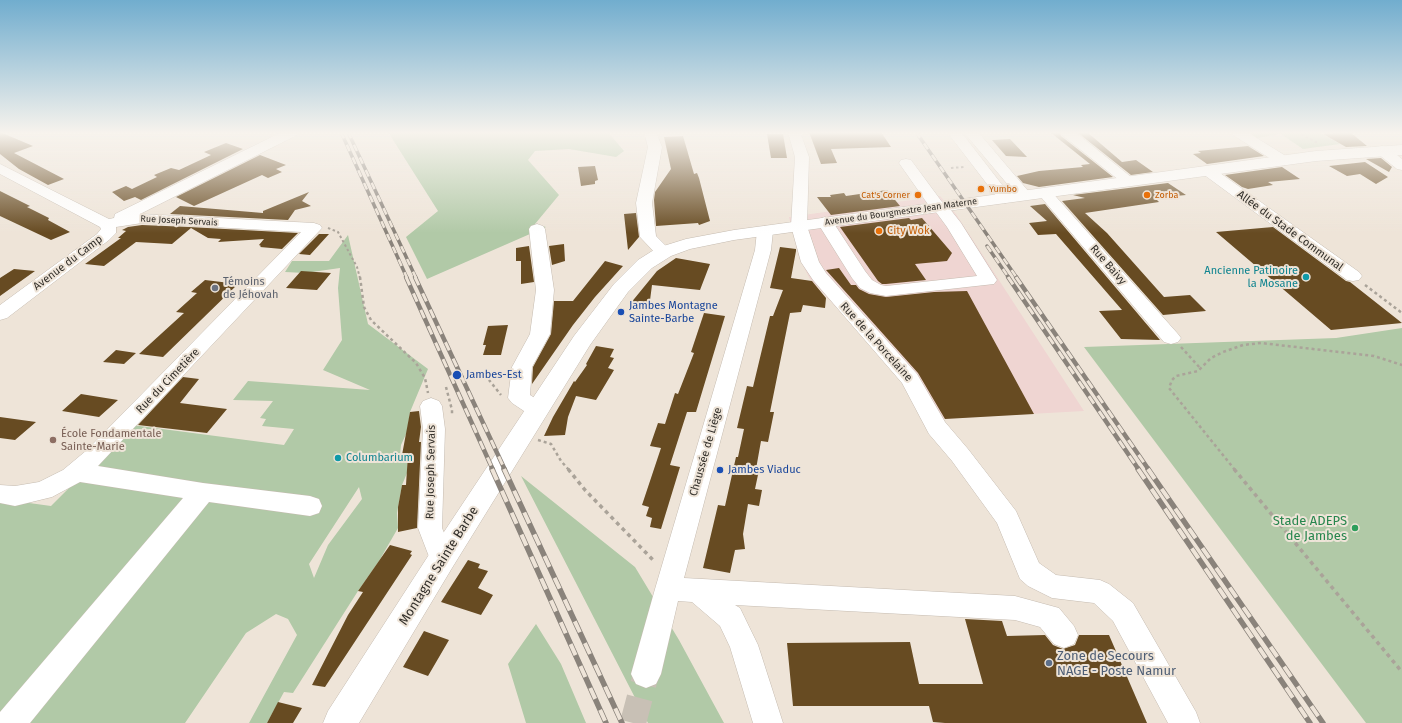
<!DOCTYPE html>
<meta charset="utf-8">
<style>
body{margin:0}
canvas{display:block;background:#eee4d8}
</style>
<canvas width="1402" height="723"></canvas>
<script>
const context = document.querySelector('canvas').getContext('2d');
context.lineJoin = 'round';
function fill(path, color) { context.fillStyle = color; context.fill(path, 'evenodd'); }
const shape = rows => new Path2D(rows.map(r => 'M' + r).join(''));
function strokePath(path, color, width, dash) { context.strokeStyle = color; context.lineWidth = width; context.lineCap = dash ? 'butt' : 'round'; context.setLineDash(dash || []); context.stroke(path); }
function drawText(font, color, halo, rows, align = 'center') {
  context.font = font + ' "Fira Sans",sans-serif'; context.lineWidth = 4; context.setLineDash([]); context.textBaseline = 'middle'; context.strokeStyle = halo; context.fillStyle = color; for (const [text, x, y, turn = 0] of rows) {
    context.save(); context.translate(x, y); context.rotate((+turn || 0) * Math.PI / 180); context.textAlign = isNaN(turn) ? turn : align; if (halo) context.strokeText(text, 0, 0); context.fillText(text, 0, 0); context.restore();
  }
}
const commercial = shape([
 [940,196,956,214,1084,411,940,419,810,279,800,260,789,217]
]);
const green = shape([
 [388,132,608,132,624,151,616,157,569,149,535,151,528,160,559,195,535,224,546,227,427,279,406,237,438,211],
 [1241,132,1319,132,1340,144,1303,149,1281,134,1251,139],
 [348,235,368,324,428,369,410,412,407,432,401,445,400,455,408,454,407,473,402,485,397,513,398,528,379,561,358,591,293,693,284,692,267,723,249,723,297,635,288,619,276,614,246,633,185,723,0,723,0,499,51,506,132,425,284,445,294,429,262,426,266,419,260,418,273,401,233,400,248,381,370,390,323,370,342,340,338,288,340,268,305,273,285,272,292,261,329,261],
 [359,487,362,499,328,545,314,578,309,564],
 [1402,328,1402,723,1366,723,1084,347,1336,338],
 [521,476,635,567,679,640,724,723,648,723],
 [536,624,561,664,586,723,526,723,508,664]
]);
const building = shape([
 [0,132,33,146,14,153,64,179,48,185,19,169,0,154],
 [809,132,881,132,891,147,831,149,837,163,821,164],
 [1050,132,1060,132,1061,136,1113,177,1039,187,1023,183,1017,176,1039,171,1083,167,1081,165,1090,164],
 [1077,132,1087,132,1122,162,1136,160,1153,172,1131,175],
 [1350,132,1367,146,1346,147,1323,134],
 [767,134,783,134,787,158,771,158],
 [683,136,694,174,697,173,699,178,710,221,699,225,698,223,656,226,654,200,655,192,671,169,664,137],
 [1010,139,1027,157,1006,156,992,140],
 [226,143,243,149,141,200,135,197,124,201,112,192,126,186,132,189,157,177,154,175,171,168,179,170,211,155,204,152],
 [1248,146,1264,156,1207,164,1193,154,1201,153,1198,151],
 [260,155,286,165,276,169,282,172,268,178,262,175,194,206,176,197],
 [1381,158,1392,167,1389,172,1366,159],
 [1365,162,1388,177,1376,184,1360,174,1347,176,1329,166],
 [595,166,598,180,595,181,595,184,581,186,578,167],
 [1282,167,1300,179,1268,182,1273,185,1248,189,1242,187,1225,175],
 [1168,183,1186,195,1155,198,1159,202,1085,213,1107,233,1164,297,1190,295,1206,311,1163,315,1062,201,1085,198,1073,195],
 [887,190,900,206,831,215,817,197,831,197,830,195,844,193,846,196],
 [0,191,30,206,27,207,49,218,48,220,70,232,51,240,0,216],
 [309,192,302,201,311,206,295,210,288,220,170,214,180,206,263,213,263,211],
 [1045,204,1160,340,1121,339,1099,311,1122,310,1056,234,1038,235,1029,223,1047,221,1030,206],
 [636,213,639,237,628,250,624,214],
 [909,218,911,220,922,218,952,253,947,261,915,264,926,280,886,284,882,284,878,281,840,227],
 [142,225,189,227,298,233,282,249,260,247,261,246,259,245,264,239,218,242,221,239,208,238,191,228,172,244,136,242,104,266,85,264,121,238,118,238,126,231,122,230,128,227],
 [1273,227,1346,281,1350,282,1402,323,1331,330,1216,232],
 [319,234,329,234,310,255,299,254],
 [564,244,565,261,552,265,549,246],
 [529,246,534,282,521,284,521,261,516,261,516,248],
 [780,247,796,249,796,251,791,278,812,281,826,298,825,308,803,305,801,312,790,313,770,412,774,412,768,442,761,441,756,469,759,470,755,489,762,490,759,506,748,504,743,534,745,549,735,550,730,573,703,568,718,505,725,506,736,457,738,457,744,429,737,428,747,386,753,387,770,316,773,316,783,290,770,288],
 [676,258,710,264,700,290,652,285,649,308,630,304,657,271],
 [605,261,623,266,595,297,573,325,532,384,533,367,551,334,554,301,573,301],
 [839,268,851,285,856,285,859,289,869,294,886,297,934,292,967,291,1034,414,945,419,918,373,826,270],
 [14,269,35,271,0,296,0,278],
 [301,271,331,273,317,290,286,288],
 [205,280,238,284,163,357,139,354,184,313,176,312,197,293,191,292],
 [704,313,725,316,696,412,687,412,670,465,680,467,661,529,650,527,652,518,646,516,649,507,642,505,661,448,650,446,658,423,665,424,675,393,678,394,694,353,691,352],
 [508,325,501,355,483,355,486,345,483,345,488,326],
 [596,346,614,349,610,357,614,358,608,368,614,370,596,400,576,396,568,417,565,435,544,436,553,417,574,381,575,382,587,365,586,364],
 [116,350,136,353,124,364,103,362],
 [183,377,199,379,180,403,227,409,207,433,138,425],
 [81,394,118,400,99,417,62,411],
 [419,411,421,427,419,442,421,442,417,528,398,532,398,507,402,485,406,485,408,454,402,455,410,412],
 [0,417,36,422,15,440,0,438],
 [390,545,412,551,410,554,412,555,325,687,312,685,348,615,363,592,358,591],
 [468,560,480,564,478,568,488,571,478,588,493,595,481,615,441,602],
 [965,619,1002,621,1007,636,1045,635,1053,645,1063,649,1075,645,1079,635,1109,635,1147,723,945,723,933,722,929,706,793,706,787,643,910,642,919,684,983,684],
 [424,631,449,640,428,676,403,667],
 [278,702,302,708,293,723,267,723]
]);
const minorTunnel = shape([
 [633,723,646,674]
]);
const pathFar2 = shape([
 [1297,132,1318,143],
 [951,168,964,167],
 [328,228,338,232,357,267,360,278]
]);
const pathFar1 = shape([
 [360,277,364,307,371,320,416,363,425,378,428,393],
 [1365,285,1402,313],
 [1181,347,1201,369],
 [472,373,489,380,501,395],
 [446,387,452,410,452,416],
 [538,440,551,444,561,461,569,470],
 [1235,470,1169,388,1172,380,1176,376,1198,371,1211,358,1223,352,1243,345,1261,343,1374,356,1402,365]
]);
const path = shape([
 [568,469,585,490,655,562],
 [1234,469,1402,672]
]);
const minor = shape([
 [282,132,299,132,297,135,140,214,314,223,320,225,322,228,98,466,203,483,310,496,319,499,322,506,319,513,310,516,209,502,30,723,0,723,0,712,183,498,80,482,52,497,15,506,0,503,0,485,15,486,39,482,63,470,87,450,301,232,142,223,116,227,116,233,109,240,7,318,0,320,0,305,97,234,101,229,100,227,0,174,0,164,109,219,114,218,115,214,282,132],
 [644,132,656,132,662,147,652,203,656,236,672,252,670,256,664,257,658,256,640,237,636,203,648,147,644,132],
 [788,132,800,132,809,157,807,226,819,262,826,273,917,374,945,422,968,449,1016,511,1039,563,1056,575,1100,580,1109,584,1133,603,1196,712,1200,723,1168,723,1113,621,1094,603,1052,598,1028,586,1020,579,997,523,952,461,929,434,902,383,813,280,801,262,791,226,795,157,788,132],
 [951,132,961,132,1010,195,1013,198,1010,201,1005,203,1000,201,951,137,949,134,951,132],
 [966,132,978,132,1029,192,1032,195,1029,198,1024,200,1019,198,967,136,965,133,966,132],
 [1061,132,1075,132,1136,181,1134,184,1129,185,1124,184,1062,135,1061,132],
 [1231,132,1247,132,1289,158,1291,161,1289,164,1284,165,1279,164,1233,135,1231,132],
 [1382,146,1387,147,1402,159,1402,170,1397,169,1377,153,1375,150,1377,147,1382,146],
 [906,159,911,160,942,202,946,204,961,223,997,280,994,284,886,296,870,293,860,288,852,278,817,222,819,219,825,217,831,219,865,271,872,280,881,285,886,286,977,276,947,227,936,212,932,210,899,163,901,160,906,159],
 [1208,167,1213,168,1359,272,1362,276,1359,280,1353,281,1347,280,1203,174,1201,171,1203,168,1208,167],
 [1045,188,1050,190,1178,334,1181,338,1178,342,1171,344,1164,342,1040,196,1037,193,1040,190,1045,188],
 [537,224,543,226,545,229,554,290,550,334,532,367,530,395,546,405,549,410,546,415,538,418,530,415,512,403,508,398,512,367,530,334,536,290,529,229,531,226,537,224],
 [765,226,771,228,773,231,771,250,684,578,1015,596,1059,608,1074,626,1078,635,1074,644,1064,648,1054,644,1040,627,1015,620,735,605,740,608,758,645,783,723,753,723,730,647,720,626,692,602,678,601,661,674,656,684,646,688,636,684,631,674,655,589,755,250,757,231,759,228,765,226],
 [431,398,439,401,442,406,445,429,442,528,455,559,451,567,442,570,433,567,418,528,423,429,420,406,423,401,431,398]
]);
const major = shape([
 [1402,145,1402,155,1316,161,836,226,734,240,690,249,671,256,652,268,628,292,590,345,452,568,359,723,323,723,328,711,432,550,574,336,614,284,638,260,657,248,686,239,734,230,1316,151,1402,145]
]);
const railFar2 = shape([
 [341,132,407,278],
 [348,132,416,278],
 [916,132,1017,278],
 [987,246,1009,278]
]);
const railFar1 = shape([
 [406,277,493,470],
 [415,277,505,470],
 [1008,277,1139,470],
 [1016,277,1149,470]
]);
const rail = shape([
 [492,469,606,723],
 [504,469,622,723],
 [1138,469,1310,723],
 [1148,469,1323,723]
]);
const markers = [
 [981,189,4,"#e8710a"],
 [918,195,4,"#e8710a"],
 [1147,195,4,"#e8710a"],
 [879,231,4,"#e8710a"],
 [1306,277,4,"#0f9aa8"],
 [215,288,4,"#6b7280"],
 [621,312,4,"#1a4fb4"],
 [457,375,5,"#1a4fb4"],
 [53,440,4,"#8d6e63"],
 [338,458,4,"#0f9aa8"],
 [720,470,4,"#1a4fb4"],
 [1355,528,4,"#2e9e5b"],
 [1049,663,4,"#5c6f8a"]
];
const farFoodnames = [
 ["Yumbo",989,189],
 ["Cat's Corner",910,195,"right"],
 ["Zorba",1155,195]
];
const farStreetnames = [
 ["Avenue du Bourgmestre Jean Materne",901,212,-8],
 ["Rue Joseph Servais",179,221,3]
];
const foodNames = [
 ["City Wok",887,231]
];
const streetNames = [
 ["Allée du Stade Communal",1290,231,36],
 ["Avenue du Camp",68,263,-37],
 ["Rue Baivy",1108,265,49],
 ["Rue de la Porcelaine",876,342,48],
 ["Rue du Cimetière",168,381,-46],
 ["Chaussée de Liège",706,452,-74],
 ["Rue Joseph Servais",431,472,-89]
];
const cultureNames = [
 ["Ancienne Patinoire",1298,271],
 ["la Mosane",1298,284],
 ["Columbarium",346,458,"left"]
];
const worshipNames = [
 ["Témoins",223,282],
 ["de Jéhovah",223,295]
];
const transitNames = [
 ["Jambes Montagne",629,306],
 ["Sainte-Barbe",629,319],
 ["Jambes-Est",466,375],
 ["Jambes Viaduc",728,470]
];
const educationNames = [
 ["École Fondamentale",61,434],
 ["Sainte-Marie",61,447]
];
const nearLeisurenames = [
 ["Stade ADEPS",1347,521],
 ["de Jambes",1347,536]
];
const nearStreetnames = [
 ["Montagne Sainte Barbe",439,566,-58]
];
const nearServicenames = [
 ["Zone de Secours",1057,656],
 ["NAGE - Poste Namur",1057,671]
];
fill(commercial, '#efd5d2');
fill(green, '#b1c9a7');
fill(building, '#674b22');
strokePath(minorTunnel, '#c8c0b5', 26, [26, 14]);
strokePath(minor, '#c5bbb0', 1);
strokePath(major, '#c5bbb0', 1);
strokePath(pathFar2, '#aaa399', 2, [2.5, 2.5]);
strokePath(pathFar1, '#aaa399', 2.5, [3, 3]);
strokePath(path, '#aaa399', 3.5, [4, 4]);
fill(minor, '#fff');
fill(major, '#fff');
strokePath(railFar2, '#8a837b', 3.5);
strokePath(railFar1, '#8a837b', 4.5);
strokePath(rail, '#8a837b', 5.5);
strokePath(railFar2, '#eee4d8', 2.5, [7]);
strokePath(railFar1, '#eee4d8', 3, [9]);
strokePath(rail, '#eee4d8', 4, [12]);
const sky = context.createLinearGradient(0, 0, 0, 233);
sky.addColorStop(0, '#71adce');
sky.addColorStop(0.57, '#f7f3ed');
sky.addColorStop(1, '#f7f3ed00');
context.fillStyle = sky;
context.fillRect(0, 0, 1402, 233);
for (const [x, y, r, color] of markers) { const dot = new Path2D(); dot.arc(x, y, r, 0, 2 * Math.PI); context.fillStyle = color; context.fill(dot); strokePath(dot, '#eee4d8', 1.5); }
drawText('9px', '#c56008', '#eee4d8', farFoodnames, 'left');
drawText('9px', '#322f2a', '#eee4d8', farStreetnames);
drawText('11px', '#c56008', '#eee4d8', foodNames, 'left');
drawText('11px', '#322f2a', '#eee4d8', streetNames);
drawText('11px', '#0d838f', '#eee4d8', cultureNames, 'right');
drawText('11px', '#5b616d', '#eee4d8', worshipNames, 'left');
drawText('11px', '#164399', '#eee4d8', transitNames, 'left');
drawText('11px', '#785e54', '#eee4d8', educationNames, 'left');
drawText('13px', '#27864d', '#eee4d8', nearLeisurenames, 'right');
drawText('13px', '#322f2a', '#eee4d8', nearStreetnames);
drawText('13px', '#4e5e75', '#eee4d8', nearServicenames, 'left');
</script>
